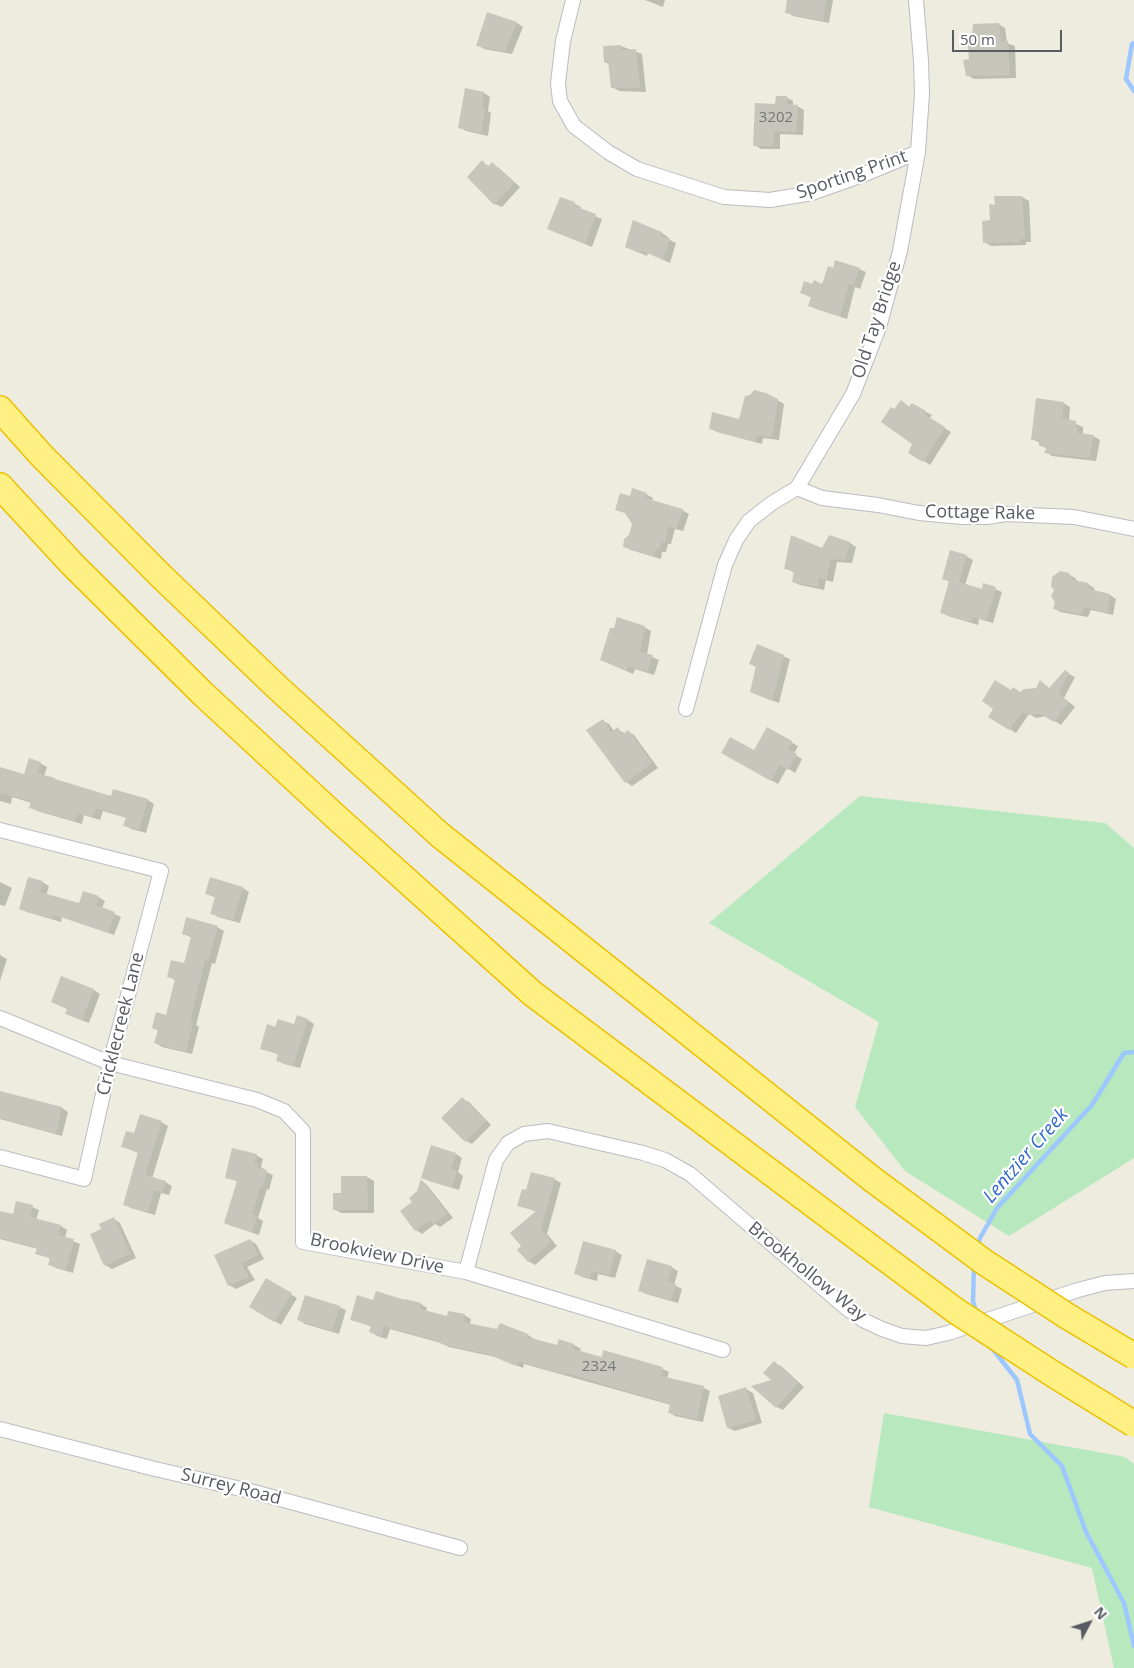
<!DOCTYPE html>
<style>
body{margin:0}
#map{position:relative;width:1134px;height:1668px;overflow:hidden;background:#edecde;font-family:"Open Sans",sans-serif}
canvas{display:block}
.north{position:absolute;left:1064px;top:1598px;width:50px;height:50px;-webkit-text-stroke:4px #fff;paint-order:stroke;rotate:50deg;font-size:14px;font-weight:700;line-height:20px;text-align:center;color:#585b62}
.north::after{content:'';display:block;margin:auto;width:18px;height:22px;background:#585b62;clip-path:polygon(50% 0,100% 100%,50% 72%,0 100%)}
.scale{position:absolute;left:952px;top:30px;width:110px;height:22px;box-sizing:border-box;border:2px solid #585b62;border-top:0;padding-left:6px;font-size:15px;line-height:18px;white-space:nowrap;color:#585b62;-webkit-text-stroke:4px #fff;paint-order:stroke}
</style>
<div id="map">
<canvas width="1134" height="1668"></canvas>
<div class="north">N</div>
<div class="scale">50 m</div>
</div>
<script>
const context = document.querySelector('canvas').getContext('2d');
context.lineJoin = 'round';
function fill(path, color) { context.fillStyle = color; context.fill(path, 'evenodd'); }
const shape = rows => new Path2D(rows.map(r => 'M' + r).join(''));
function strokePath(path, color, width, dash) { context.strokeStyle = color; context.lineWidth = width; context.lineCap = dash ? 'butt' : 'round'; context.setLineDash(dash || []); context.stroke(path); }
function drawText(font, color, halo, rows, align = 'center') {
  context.font = font + ' "Open Sans",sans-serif'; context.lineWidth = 4.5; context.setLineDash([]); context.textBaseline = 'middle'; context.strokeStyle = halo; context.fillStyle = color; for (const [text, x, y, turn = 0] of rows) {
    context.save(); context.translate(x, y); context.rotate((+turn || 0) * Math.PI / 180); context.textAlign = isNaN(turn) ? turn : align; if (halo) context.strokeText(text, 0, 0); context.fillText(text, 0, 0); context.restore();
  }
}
const green = shape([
 [860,796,1105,823,1134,848,1134,1158,1009,1236,905,1171,855,1107,879,1022,709,923],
 [884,1413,1125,1457,1134,1464,1134,1668,1114,1668,1092,1568,869,1507]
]);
const shadow = shape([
 [645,0,665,0,663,7],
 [788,0,833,0,829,23,793,16,787,12],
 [488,14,517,23,523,27,512,54,484,49,478,45],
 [998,24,1005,28,1007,43,1015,46,1016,78,974,79,967,75,974,36],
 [621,46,642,54,646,92,619,91,612,87,610,65,605,62],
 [466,89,484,93,490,97,488,111,491,113,488,136,466,131,459,127],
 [786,97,793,101,793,106,797,106,804,110,803,135,780,134,780,149,761,149,754,145,776,105],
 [482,162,490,167,492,164,499,168,520,187,502,207,495,204],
 [1022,197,1029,201,1031,242,1026,242,1026,245,991,246,984,242,997,206],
 [560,199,575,204,581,207,580,210,602,219,592,247,549,229],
 [634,222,662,233,668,237,668,239,676,243,670,263,648,253,647,256,626,247],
 [859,269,866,272,860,289,855,287,847,319,816,309,810,305,812,298,802,293,813,285,823,286],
 [777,400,784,404,779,440,763,438,762,444,717,432,710,428,740,420],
 [901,402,910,407,912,405,932,415,929,419,951,432,930,465,910,452,914,444,894,411],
 [1063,403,1070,407,1069,421,1083,427,1083,435,1093,436,1100,440,1096,461,1052,456,1046,452,1047,449,1040,445,1040,443,1032,439],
 [646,494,653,498,652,501,682,510,689,514,683,531,675,529,671,544,668,544,666,552,662,552,661,559,631,550,624,546,630,535,633,524,627,514,617,509,630,497],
 [850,543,856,547,852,563,837,562,833,582,826,580,824,590,800,585,793,582,795,573,785,568,823,550],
 [966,556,973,560,965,585,983,590,984,584,1002,592,993,623,979,619,978,625,948,616,941,612,950,582,943,579],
 [1068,574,1075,578,1078,582,1088,584,1094,588,1095,592,1110,595,1116,599,1113,615,1091,610,1088,617,1060,612,1054,608],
 [644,627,651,631,647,655,659,660,654,675,635,669,633,674,601,660,615,630],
 [758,646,790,659,779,703,751,692,757,668,751,664],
 [1065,672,1075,677,1064,698,1075,707,1061,725,1047,716,1036,718,1029,714,1016,733,990,717,1011,691,1020,693,1037,689,1041,682,1050,689],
 [603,721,609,724,614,731,618,729,625,734,628,732,634,735,658,768,632,786,626,782],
 [767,729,798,746,794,754,802,759,795,773,787,768,778,784,723,753,755,752],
 [40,763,47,767,44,776,112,797,148,800,154,804,146,833,131,829,125,825,127,818,103,811,100,820,84,815,82,824,37,811,31,807,32,803,12,797,11,804,0,801,0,768,25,775],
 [0,882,12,888,5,906,0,905],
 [42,882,49,886,46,896,80,905,98,897,105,901,102,908,121,917,114,935,62,917,61,922,27,912,20,909],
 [243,888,249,892,240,923,218,917,212,913,216,898,206,893],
 [217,927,224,931,215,964,212,963,196,1025,199,1027,192,1054,162,1047,156,1043,159,1031,153,1028,167,1016,176,981,168,976,185,965,192,938,183,933],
 [0,955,7,959,0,981],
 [94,990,100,994,89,1023,73,1017,68,1009,52,1002],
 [308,1020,314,1024,300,1068,284,1064,277,1060,279,1055,261,1048,276,1028,295,1026],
 [0,1092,62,1108,68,1112,62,1136,0,1119],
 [462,1099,469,1102,491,1125,472,1144,466,1141],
 [161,1122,168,1126,152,1179,165,1182,172,1186,169,1195,161,1193,155,1215,131,1208,124,1204,138,1153,122,1146,135,1135],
 [456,1154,462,1158,458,1172,463,1176,459,1190,429,1181,423,1178],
 [256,1155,263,1159,261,1167,264,1169,264,1171,273,1175,269,1190,267,1189,258,1218,263,1221,259,1235,232,1226,225,1223,238,1182,226,1177],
 [342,1177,367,1177,374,1181,374,1213,341,1213,334,1209,343,1194],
 [554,1179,561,1183,547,1234,557,1246,535,1265,528,1261,523,1247,537,1212,519,1205,527,1192],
 [422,1181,427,1185,453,1218,440,1227,435,1224,422,1234,416,1230,414,1202],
 [32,1207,39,1210,36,1220,61,1226,67,1230,65,1238,80,1244,73,1273,56,1268,50,1265,51,1259,37,1253,38,1249,0,1239,0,1212,14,1216],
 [114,1219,120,1223,136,1258,112,1269,105,1265],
 [250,1240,256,1244,264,1259,247,1267,255,1280,236,1289,229,1285],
 [615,1251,622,1255,615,1278,598,1274,597,1281,582,1277,575,1273],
 [671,1267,678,1271,674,1285,682,1289,678,1303,646,1294,639,1290],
 [267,1280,297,1298,281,1325,251,1307],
 [374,1302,421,1304,427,1308,426,1312,448,1318,464,1315,471,1319,470,1325,498,1331,501,1324,528,1335,534,1339,534,1340,558,1347,560,1341,574,1345,581,1349,580,1352,603,1358,604,1352,663,1369,669,1372,667,1379,704,1388,710,1391,703,1422,675,1416,669,1412,671,1405,524,1364,523,1368,495,1357,449,1347,441,1343,390,1329,387,1339,377,1336,371,1332,372,1327,351,1319],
 [339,1307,346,1310,339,1334,305,1324,299,1320],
 [774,1363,781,1366,804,1387,783,1410,777,1407,773,1381],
 [746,1389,753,1393,762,1423,735,1431,728,1428]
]);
const stream = shape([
 [1134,43,1132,44,1126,79,1134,91],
 [978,1248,980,1238,997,1208,1092,1105,1124,1053,1134,1052],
 [974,1266,973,1301,976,1312],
 [991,1347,1017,1380,1030,1434,1062,1466,1086,1532,1124,1603,1134,1646]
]);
const building = shape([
 [787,0,826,0,823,21,785,13],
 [487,12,517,22,505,51,476,46],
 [999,23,1001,42,1008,41,1010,75,966,76,963,60,969,59,967,35,972,35,973,24],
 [621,45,622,50,636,49,640,88,611,88,608,61,604,63,603,46],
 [465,88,484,92,482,107,485,108,481,133,458,128],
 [776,96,787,96,787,104,798,105,796,132,774,131,773,146,753,146,755,103,775,104],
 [482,160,488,167,492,162,514,183,494,205,467,177],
 [994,196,1022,196,1025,239,1020,239,1020,242,983,243,982,221,990,220,989,204,995,205],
 [560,197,575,202,574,206,596,214,585,244,547,229],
 [633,220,662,232,661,236,670,238,663,260,641,250,640,253,625,247],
 [835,260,860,268,853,286,849,284,840,316,808,306,811,297,800,293,804,281,812,284,814,280,822,284,828,266,833,268],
 [754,390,766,393,778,399,772,437,756,435,755,442,709,429,712,412,739,419,745,396,750,395],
 [1036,398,1064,402,1062,418,1076,421,1077,433,1094,435,1089,458,1044,453,1047,447,1039,446,1039,440,1031,440],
 [901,400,909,407,912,403,926,411,924,414,945,427,923,462,908,453,912,444,881,422,891,407,894,409],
 [632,488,647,493,645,498,683,509,676,529,668,526,665,542,661,541,659,549,656,549,654,556,623,547,624,539,629,535,632,524,625,513,615,510,620,493,630,496],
 [791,535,822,548,829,535,850,542,845,560,831,559,826,580,819,577,818,587,792,582,794,571,784,569],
 [950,550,967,555,959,582,982,589,983,583,996,587,986,621,973,617,971,622,940,613,949,581,942,579],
 [1060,571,1069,573,1073,580,1088,583,1089,589,1110,594,1107,613,1084,607,1081,614,1053,609,1055,602,1051,596,1054,590,1051,586,1052,577],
 [617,617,645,626,640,652,653,655,647,672,628,666,627,671,600,660,610,628,614,628],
 [757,644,784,655,772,701,750,692,756,666,749,664],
 [1065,670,1069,673,1058,694,1069,702,1054,722,1039,713,1028,715,1022,712,1009,730,988,717,993,709,982,701,995,680,1011,690,1013,687,1020,692,1024,689,1036,688,1040,680,1049,688],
 [603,719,611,732,618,727,622,735,628,730,652,763,625,783,586,730],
 [767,727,792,741,788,749,797,754,788,770,780,765,771,781,721,753,730,737,754,750],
 [29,758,41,762,37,773,55,778,55,779,111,796,113,789,148,799,139,830,123,826,126,817,96,808,93,817,77,813,75,821,29,808,31,801,0,793,0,767,24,774],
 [28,877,43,881,40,892,79,903,83,891,99,896,96,905,115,912,108,933,55,915,54,919,19,909],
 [210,877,243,887,233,920,210,914,215,897,205,894],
 [186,917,218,926,208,961,205,960,190,1021,193,1022,186,1052,154,1043,158,1030,152,1028,156,1012,166,1015,175,979,167,977,171,960,184,963,191,937,182,934],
 [61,976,94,989,82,1020,65,1014,67,1009,51,1002],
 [297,1015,308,1019,293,1066,276,1061,278,1054,260,1049,267,1024,275,1027,278,1019,294,1024],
 [0,1091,62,1107,56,1134,0,1118],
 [462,1097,486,1121,465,1142,441,1118],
 [140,1114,162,1121,145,1175,166,1181,162,1192,154,1190,148,1212,123,1205,138,1152,121,1147,126,1131,134,1133],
 [431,1145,456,1153,451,1169,457,1171,452,1188,421,1178],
 [232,1148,257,1154,254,1163,258,1164,257,1168,267,1170,263,1187,260,1187,252,1214,257,1216,252,1232,224,1223,237,1181,225,1178],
 [531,1172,555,1178,541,1229,551,1242,528,1262,517,1250,521,1246,510,1233,536,1211,517,1206,522,1189,526,1190],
 [341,1176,367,1176,368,1210,333,1210,333,1193,341,1193],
 [421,1179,447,1214,433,1224,430,1220,415,1231,400,1211,412,1202,409,1198,417,1191],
 [16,1201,33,1205,30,1217,61,1225,58,1235,74,1239,66,1270,48,1265,50,1258,35,1254,37,1248,0,1238,0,1211,13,1214],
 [114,1217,130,1254,104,1266,90,1234,101,1229,99,1224],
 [250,1239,258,1255,241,1263,249,1277,228,1286,214,1255],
 [583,1241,616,1250,609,1275,592,1271,590,1278,574,1274],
 [647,1259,672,1266,668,1281,676,1284,671,1300,638,1291],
 [266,1278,292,1293,274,1322,249,1307],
 [376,1291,405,1300,405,1299,421,1303,420,1309,447,1316,448,1311,465,1314,463,1322,497,1329,500,1323,528,1334,527,1337,557,1345,559,1339,574,1344,573,1349,602,1357,603,1350,663,1367,661,1376,704,1386,697,1419,668,1413,670,1404,566,1373,566,1375,518,1361,516,1366,487,1354,441,1344,441,1342,384,1326,381,1336,369,1332,371,1326,350,1320,357,1295,373,1300],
 [305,1295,340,1306,332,1331,297,1320],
 [774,1361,798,1383,776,1408,751,1386,771,1380,763,1373],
 [746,1387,756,1420,727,1428,718,1396]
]);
const street = shape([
 [573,0,563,41,558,83,560,101,574,126,608,152,637,169,724,197,770,200,812,193,860,176,918,152],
 [797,488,822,498,878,505,919,513,962,517,987,517,1006,514,1074,517,1134,529],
 [686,709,725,565,736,540,749,521,772,503,797,488,853,394,879,327,900,251,918,152,922,94,921,61,916,0],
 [0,830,161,871,110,1063,84,1179,0,1157],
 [0,1018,110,1063,257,1100,284,1111,303,1131,303,1242,466,1272,723,1350],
 [466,1272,496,1160,508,1143,524,1134,548,1131,643,1153,665,1160,690,1174,845,1307,863,1320,882,1329,902,1336,926,1338,948,1333,1078,1290,1105,1283,1134,1281],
 [0,1429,151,1468,254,1492,460,1548]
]);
const highway = shape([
 [0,409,41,455,161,576,279,689,440,835,872,1179],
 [0,486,72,564,203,694,336,817,533,994,858,1238]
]);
const highwayBridge = shape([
 [872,1179,984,1262,1067,1316,1134,1356],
 [858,1238,956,1311,1053,1374,1134,1424]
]);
const numberNames = [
 ["3202",776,118],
 ["2324",599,1367]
];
const streetNames = [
 ["Sporting Print",852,175,-19],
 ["Old Tay Bridge",877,320,-72],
 ["Cottage Rake",980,513,1],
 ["Cricklecreek Lane",121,1024,-76],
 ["Brookview Drive",377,1254,12],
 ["Brookhollow Way",807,1272,39],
 ["Surrey Road",231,1487,14]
];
const waterNames = [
 ["Lentzier Creek",1026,1156,-49]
];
fill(green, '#b7e8be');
fill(shadow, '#0003');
strokePath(stream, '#9dc7ff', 4.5);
fill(building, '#c8c6bc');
strokePath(street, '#babcc3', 16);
strokePath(highway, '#ecc100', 28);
strokePath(street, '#fff', 14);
strokePath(highway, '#fff084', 25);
strokePath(highwayBridge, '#ecc100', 28, []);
strokePath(highwayBridge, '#fff084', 25);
drawText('15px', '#747678', null, numberNames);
drawText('18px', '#585b62', '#fff', streetNames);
drawText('italic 19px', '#336ace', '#fff', waterNames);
</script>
